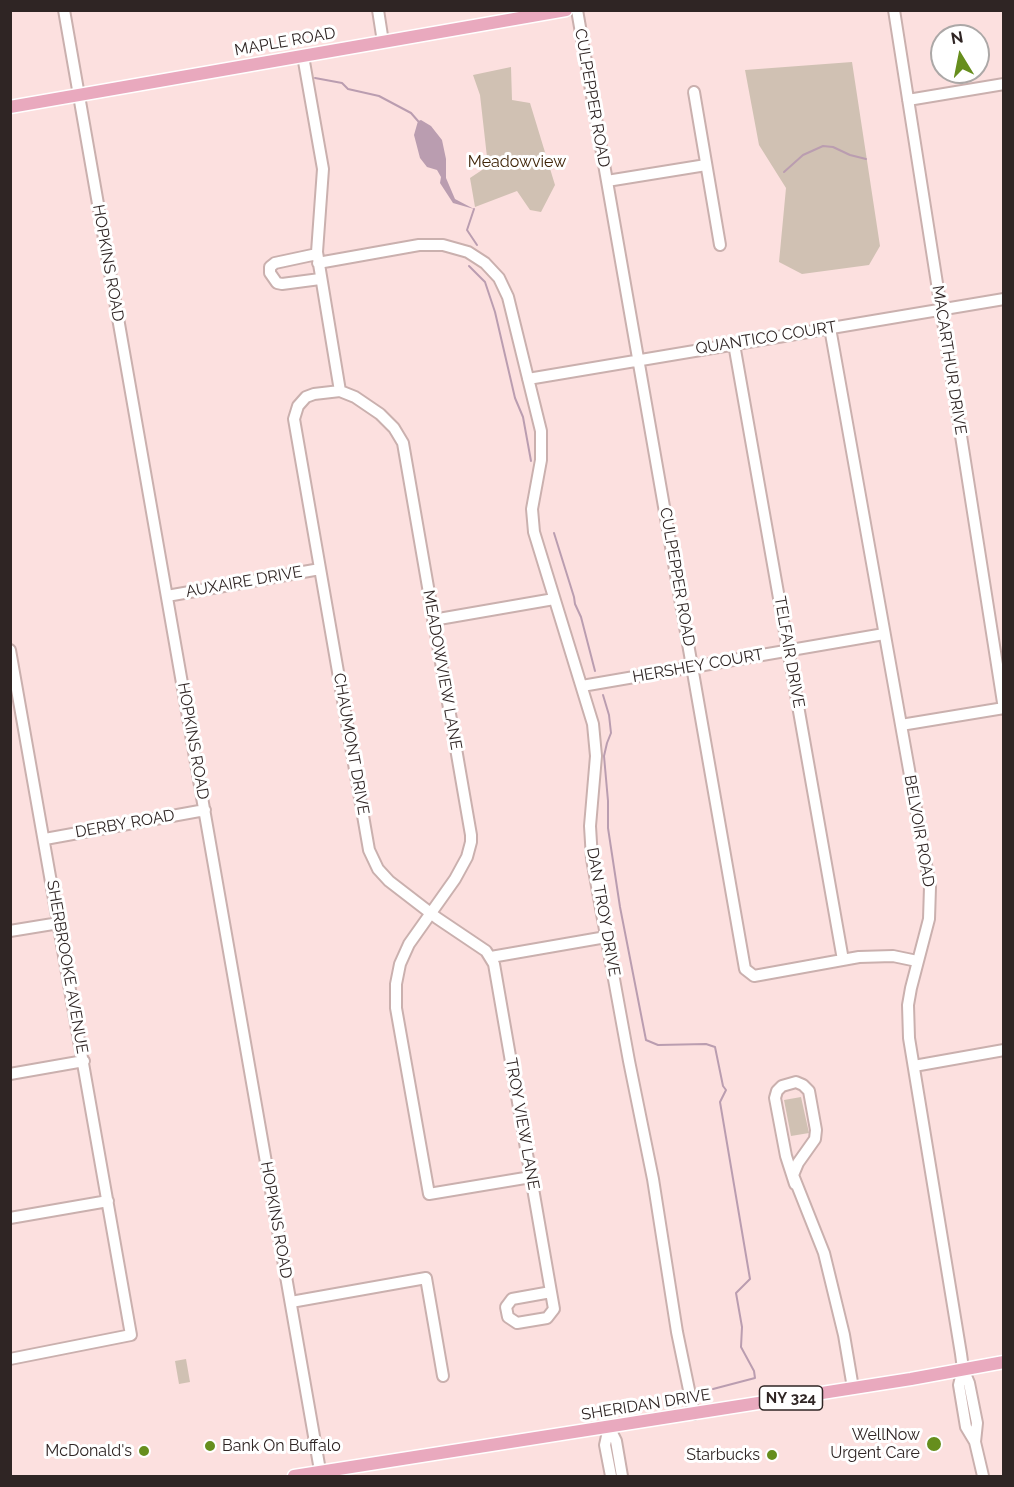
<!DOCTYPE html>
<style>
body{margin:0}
#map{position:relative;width:1014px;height:1487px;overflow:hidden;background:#fce0df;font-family:Raleway,sans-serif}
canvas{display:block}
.frame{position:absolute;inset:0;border:12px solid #2f2524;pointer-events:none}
.north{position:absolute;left:930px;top:24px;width:60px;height:60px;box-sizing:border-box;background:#fff;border:2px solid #aca8a7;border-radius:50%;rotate:350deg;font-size:16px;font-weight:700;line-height:24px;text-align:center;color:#2f2524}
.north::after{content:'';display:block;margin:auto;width:21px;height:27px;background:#668e1d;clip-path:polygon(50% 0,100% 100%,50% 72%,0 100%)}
</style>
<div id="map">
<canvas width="1014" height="1487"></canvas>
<div class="frame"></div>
<div class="north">N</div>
</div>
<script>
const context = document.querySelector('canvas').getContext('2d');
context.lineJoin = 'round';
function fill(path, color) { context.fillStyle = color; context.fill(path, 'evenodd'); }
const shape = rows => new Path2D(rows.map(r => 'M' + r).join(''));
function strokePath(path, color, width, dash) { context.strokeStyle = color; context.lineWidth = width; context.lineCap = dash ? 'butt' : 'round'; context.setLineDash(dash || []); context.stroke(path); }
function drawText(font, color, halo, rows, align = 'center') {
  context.font = font + ' Raleway,sans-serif'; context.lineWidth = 6; context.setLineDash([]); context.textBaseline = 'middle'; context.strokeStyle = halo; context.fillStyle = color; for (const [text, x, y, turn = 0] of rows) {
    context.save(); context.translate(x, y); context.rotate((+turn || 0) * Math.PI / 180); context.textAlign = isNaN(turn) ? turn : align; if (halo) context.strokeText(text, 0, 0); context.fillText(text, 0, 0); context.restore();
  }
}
const green = shape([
 [852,62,880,246,869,265,802,274,779,262,786,188,759,145,745,70],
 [511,67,512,100,530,103,555,185,541,212,530,210,517,191,475,207,470,178,488,166,480,95,473,75],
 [801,1097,809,1133,791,1136,784,1100],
 [186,1359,190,1382,179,1384,175,1361]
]);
const water = shape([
 [421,120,431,126,442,140,446,159,446,178,455,199,474,209,453,203,440,183,441,177,437,170,427,167,420,158,414,135,418,121]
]);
const stream = shape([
 [315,78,342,83,348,89,379,96,411,113,418,121],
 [784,172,803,155,823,146,833,147,850,155,866,159],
 [474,209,467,230,477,245],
 [469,266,485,282,495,312,515,398,523,417,531,461],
 [554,533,574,597,575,604,581,617,595,671],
 [603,695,609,715,611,733,607,743,604,756,608,801,608,828,620,907,646,1040,658,1045,706,1044,715,1047,723,1086,726,1090,720,1102,750,1279,736,1293,742,1327,741,1347,754,1371,755,1378,713,1389]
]);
const minor = shape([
 [64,10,321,1476],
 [378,10,383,42],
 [577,10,745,969,754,976,859,957,893,956,917,961],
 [894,10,1004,709],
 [303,56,323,169,317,252,340,391],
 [694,92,720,245],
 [908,100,1004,84],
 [607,181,706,165],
 [317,254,275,263,270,267,270,273,277,283,282,284,320,279],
 [318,263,419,245,443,245,468,252,485,263,499,278,508,297,541,431,541,460,532,509,534,532,593,724,596,756,590,826,592,859,629,1061,653,1179,677,1332,694,1414],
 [830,328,930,887,929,919,911,988,908,1005,909,1038,961,1354,963,1369,969,1383,977,1423,975,1442,983,1476],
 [734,344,843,960],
 [528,379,1004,299],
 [340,391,314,394,306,397,298,406,294,419,369,850,378,869,389,881,437,918,486,951,494,964,551,1292,554,1309,547,1318,517,1323,508,1317,506,1307,512,1299,551,1292],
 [340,391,355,397,380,414,394,428,403,443,471,835,471,842,467,857,455,879,409,944,400,964,396,984,396,1008,429,1194,531,1177],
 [167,596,320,569],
 [433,620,554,599],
 [10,650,131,1335,10,1359],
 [582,686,884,634],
 [901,725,1004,708],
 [45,839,205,810],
 [10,931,59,923],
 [491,957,606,937],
 [914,1066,1004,1050],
 [10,1074,84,1061],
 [795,1184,786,1156,775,1098,777,1091,782,1086,796,1082,803,1085,809,1091,816,1130,815,1139,798,1163,793,1175,824,1253,844,1335,853,1388],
 [10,1218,108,1201],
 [291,1302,426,1278,443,1376],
 [963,1369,959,1385,966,1427,975,1442],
 [609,1427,616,1441,622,1476],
 [609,1427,605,1445,611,1476]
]);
const major = shape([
 [10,107,566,10],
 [294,1476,911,1379,1004,1362]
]);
const markers = [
 [934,1444,8,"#668e1d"],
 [210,1446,6,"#668e1d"],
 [144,1451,6,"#668e1d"],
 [772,1455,6,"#668e1d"]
];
const shields = [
 [791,1398,63]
];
const shieldNames = [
 ["NY 324",791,1398]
];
const streetNames = [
 ["MAPLE ROAD",285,42,-10],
 ["CULPEPPER ROAD",592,98,80],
 ["HOPKINS ROAD",108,263,80],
 ["QUANTICO COURT",766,338,-9],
 ["MACARTHUR DRIVE",949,360,81],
 ["CULPEPPER ROAD",677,577,80],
 ["AUXAIRE DRIVE",244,582,-10],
 ["TELFAIR DRIVE",789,652,80],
 ["HERSHEY COURT",698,666,-10],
 ["MEADOWVIEW LANE",442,670,80],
 ["HOPKINS ROAD",193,741,80],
 ["CHAUMONT DRIVE",351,744,80],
 ["DERBY ROAD",125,824,-10],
 ["BELVOIR ROAD",919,831,80],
 ["DAN TROY DRIVE",603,912,80],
 ["SHERBROOKE AVENUE",67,967,80],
 ["TROY VIEW LANE",522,1124,80],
 ["HOPKINS ROAD",276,1220,80],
 ["SHERIDAN DRIVE",646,1405,-9]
];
const parkNames = [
 ["Meadowview",517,162]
];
const poiNames = [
 ["WellNow",920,1435],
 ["Urgent Care",920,1453],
 ["Bank On Buffalo",222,1446,"left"],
 ["McDonald's",132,1451],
 ["Starbucks",760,1455]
];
fill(green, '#d0c1b3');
fill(water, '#ba9db0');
strokePath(stream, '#ba9db0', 2);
strokePath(minor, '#cab0ae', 14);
strokePath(major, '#fff', 15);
strokePath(minor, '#fff', 10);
strokePath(major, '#e9a9be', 12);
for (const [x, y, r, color] of markers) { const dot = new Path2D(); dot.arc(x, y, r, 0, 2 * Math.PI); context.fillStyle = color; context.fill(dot); strokePath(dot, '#fff', 2); }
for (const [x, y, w] of shields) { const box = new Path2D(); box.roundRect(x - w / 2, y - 12, w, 24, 4.5); context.fillStyle = '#fff'; context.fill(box); strokePath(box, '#2f2524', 1.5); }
drawText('bold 15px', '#2f2524', null, shieldNames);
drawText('16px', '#2f2524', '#fff', streetNames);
drawText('16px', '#3e2306', '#fff', parkNames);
drawText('16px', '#2f2524', '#fff', poiNames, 'right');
</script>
